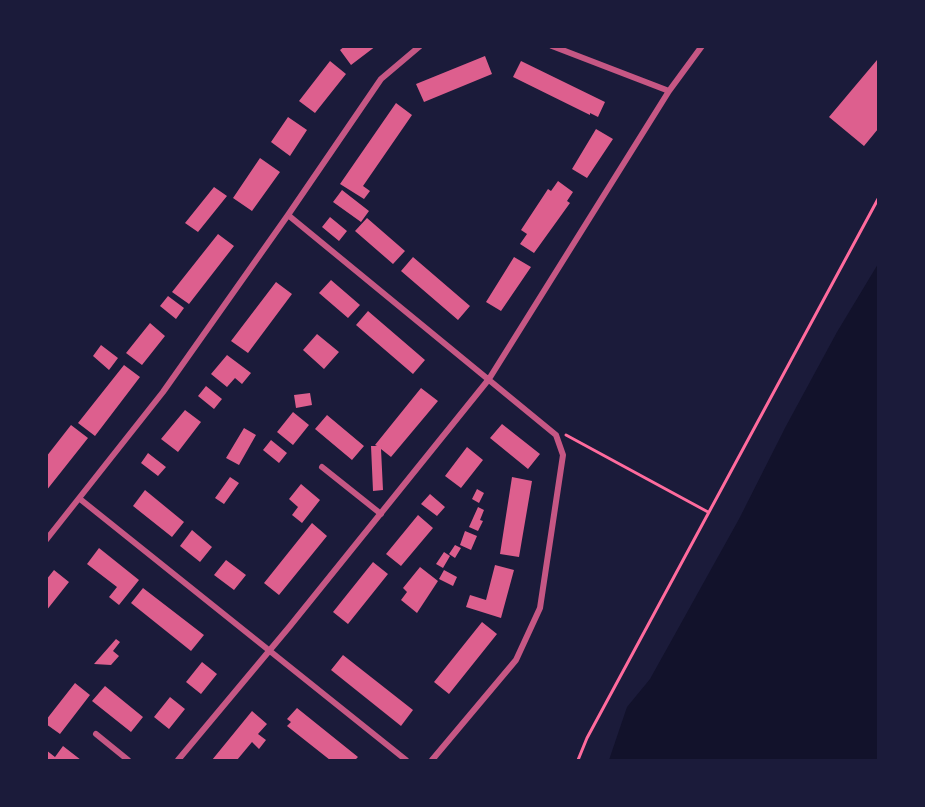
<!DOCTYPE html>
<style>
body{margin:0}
#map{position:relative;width:925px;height:807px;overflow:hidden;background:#1b1b3a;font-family:Rubik,sans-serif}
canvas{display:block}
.frame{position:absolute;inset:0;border:48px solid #1b1b3a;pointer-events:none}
</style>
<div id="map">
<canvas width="925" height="807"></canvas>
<div class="frame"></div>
</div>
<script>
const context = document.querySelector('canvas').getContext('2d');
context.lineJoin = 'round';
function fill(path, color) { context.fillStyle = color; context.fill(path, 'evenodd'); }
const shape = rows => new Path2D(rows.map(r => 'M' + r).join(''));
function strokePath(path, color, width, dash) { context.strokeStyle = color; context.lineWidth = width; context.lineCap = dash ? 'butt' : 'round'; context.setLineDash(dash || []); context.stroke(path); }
const water = shape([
 [878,264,878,760,609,760,627,707,650,679,739,519,786,426,837,332]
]);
const building = shape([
 [345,46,376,46,351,65,340,50],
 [485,56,492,74,424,102,416,84],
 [877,60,878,129,864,146,829,117],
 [330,61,346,74,315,113,299,101],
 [521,61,605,102,598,117,590,113,590,115,513,77],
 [396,103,412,115,363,186,370,191,364,199,340,184],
 [288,117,307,130,290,156,271,142],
 [596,129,613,139,587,178,572,169],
 [260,158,280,172,252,211,233,198],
 [558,181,573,192,567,201,570,203,534,253,520,244,527,234,521,230,548,189,551,191],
 [214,187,227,196,198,232,185,223],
 [342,190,369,211,361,222,333,202],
 [330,217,347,231,339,241,322,227],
 [367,218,405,251,393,264,355,231],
 [218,234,234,246,189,304,172,292],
 [413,257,470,306,458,320,401,271],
 [514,257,531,267,501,311,486,302],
 [331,280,360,305,348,318,319,293],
 [276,282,292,294,248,353,231,341],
 [168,296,184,308,176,319,160,306],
 [368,311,425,360,413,374,356,325],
 [150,323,165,336,142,365,126,353],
 [317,334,339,352,324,369,303,350],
 [101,345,118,358,109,370,93,356],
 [227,355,251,373,242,384,235,378,227,387,211,374],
 [124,365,140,377,95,436,78,423],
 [206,386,222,399,214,409,198,396],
 [421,388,438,401,391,457,381,449,383,490,373,491,371,446,377,446,375,445],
 [310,393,312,405,296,408,294,395],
 [185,410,201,422,178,452,161,439],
 [293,412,309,425,293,445,277,432],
 [327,415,364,446,352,460,315,429],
 [502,424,540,454,528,469,490,438],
 [71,425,88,438,46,491,46,457],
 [244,428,256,435,239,465,226,458],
 [271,440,287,453,279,463,263,450],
 [467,447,483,460,461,488,445,476],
 [148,453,166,467,158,476,141,463],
 [230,477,239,483,224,504,215,498],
 [512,477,532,481,519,557,500,554],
 [301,484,320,500,302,523,292,515,298,507,289,499],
 [477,489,484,493,479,503,472,499],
 [145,490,184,522,172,537,133,506],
 [430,494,445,507,437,516,421,504],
 [478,507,484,510,480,520,483,521,478,531,469,527],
 [418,515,433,528,401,566,386,554],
 [312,523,327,536,279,595,264,583],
 [192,530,212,547,200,562,180,546],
 [465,531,477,536,471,550,460,545],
 [455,545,461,548,455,558,449,554],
 [99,548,139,580,119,605,109,597,117,587,87,564],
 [444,552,450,556,443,568,436,564],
 [226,560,246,575,234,590,214,575],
 [373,562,388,574,348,624,333,612],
 [495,565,514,570,501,618,466,607,470,595,486,600],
 [420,567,438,581,417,613,401,600,407,592,403,588],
 [54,570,69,582,46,611,46,580],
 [444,570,457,577,453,586,439,579],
 [143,588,204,635,191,651,131,603],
 [482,622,497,634,449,694,434,682],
 [116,639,120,642,113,651,119,656,111,665,94,664],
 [343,655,413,710,401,726,331,670],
 [202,662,217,674,201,694,186,682],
 [75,683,90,695,60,734,46,724,46,720],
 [105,686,143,717,131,732,92,701],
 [170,697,185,709,169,729,154,717],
 [297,708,358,757,355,760,330,760,287,726,291,722,287,719],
 [252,711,267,724,258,734,266,740,259,749,252,742,237,760,212,760],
 [63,746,81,760,46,760,46,750,55,757]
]);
const path = shape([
 [566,435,708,512],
 [578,760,587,738,878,199]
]);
const minor = shape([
 [552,46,669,91],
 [288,215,381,79,420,46],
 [322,467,381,514],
 [80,499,406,760],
 [46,540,163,392,288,215,556,435,563,455,540,608,516,660,432,760],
 [96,734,128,760],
 [178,760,290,626,489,379,669,91,702,46]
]);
fill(water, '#12122b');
fill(building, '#dd5f8e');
strokePath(path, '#ff6b9d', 3);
strokePath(minor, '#c65784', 6);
</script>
